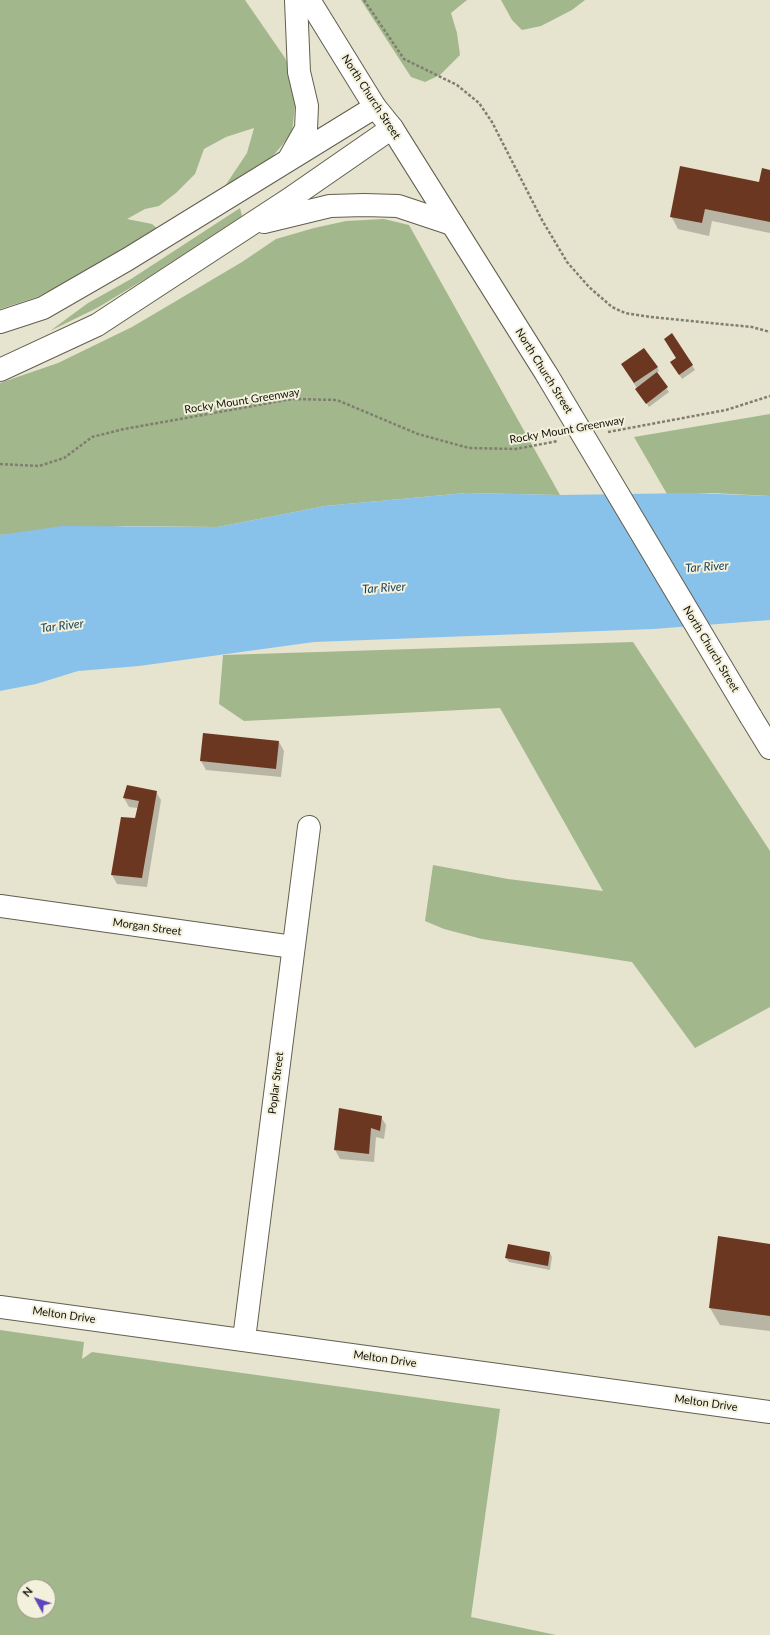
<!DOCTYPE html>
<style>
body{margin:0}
#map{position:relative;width:770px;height:1635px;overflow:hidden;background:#e6e3ce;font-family:Lato,sans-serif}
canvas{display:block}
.north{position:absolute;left:16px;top:1579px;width:40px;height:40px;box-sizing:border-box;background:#f3f0db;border:1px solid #999687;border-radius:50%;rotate:310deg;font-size:11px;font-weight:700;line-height:16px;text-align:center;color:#111009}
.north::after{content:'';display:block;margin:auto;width:14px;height:18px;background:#5d45bd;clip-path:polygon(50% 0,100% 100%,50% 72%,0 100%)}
</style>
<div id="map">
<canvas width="770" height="1635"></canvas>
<div class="north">N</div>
</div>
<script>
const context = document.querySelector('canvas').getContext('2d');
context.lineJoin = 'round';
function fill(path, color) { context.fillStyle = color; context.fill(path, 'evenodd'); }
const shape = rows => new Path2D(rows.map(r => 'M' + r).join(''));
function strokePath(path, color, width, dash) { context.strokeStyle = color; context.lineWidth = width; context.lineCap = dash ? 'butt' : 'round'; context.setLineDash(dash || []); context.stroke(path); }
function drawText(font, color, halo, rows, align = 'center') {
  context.font = font + ' Lato,sans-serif'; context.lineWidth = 4; context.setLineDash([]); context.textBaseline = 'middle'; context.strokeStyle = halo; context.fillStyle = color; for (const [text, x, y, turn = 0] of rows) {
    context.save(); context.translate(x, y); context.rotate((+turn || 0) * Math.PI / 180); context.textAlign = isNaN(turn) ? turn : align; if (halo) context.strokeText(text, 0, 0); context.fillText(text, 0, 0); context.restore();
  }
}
const green = shape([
 [0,0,245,0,285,58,292,73,296,95,292,133,273,156,225,186,247,153,254,128,226,137,204,149,195,174,176,193,159,206,145,209,127,219,152,224,159,230,73,279,37,297,0,309],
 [361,0,467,0,451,13,457,33,460,55,440,75,425,82,411,77],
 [501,0,585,0,572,10,541,26,522,30,512,20],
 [240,208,242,216,150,276,97,308,50,331,88,303,131,279],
 [384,219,409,225,560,495,466,493,325,506,218,527,125,526,0,535,0,383,58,363,132,327,242,262,276,239,314,228,346,221],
 [770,414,770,496,712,493,667,494,634,437],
 [633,642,770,851,770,1007,695,1048,632,962,482,939,444,929,425,921,433,865,508,879,603,891,500,708,244,721,219,704,223,655],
 [0,1330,84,1342,82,1359,92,1352,500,1409,471,1617,556,1635,0,1635],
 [24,1587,48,1587,48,1611,24,1611]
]);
const water = shape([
 [466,493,560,495,694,493,770,496,770,620,653,629,314,642,139,666,78,671,36,684,0,691,0,535,62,526,218,527,325,506]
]);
const shadow = shape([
 [770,171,770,233,712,221,709,236,678,229,671,216,760,184],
 [672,335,695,370,682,379,674,366,677,359],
 [657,367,659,371,656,373,669,392,649,407,624,368],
 [279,742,284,751,281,777,206,770,201,761],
 [156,792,161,800,147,887,117,884,112,875,136,819,138,808,129,807,124,798],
 [381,1117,386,1125,384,1139,376,1137,374,1162,340,1159,335,1150],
 [719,1237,770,1245,770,1331,720,1325,710,1308],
 [550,1253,552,1257,550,1270,509,1262,506,1258]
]);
const building = shape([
 [680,166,759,182,762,168,770,170,770,222,705,209,702,223,670,217],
 [672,333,693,365,679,375,670,362,676,358,664,339],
 [644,348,658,367,634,383,621,364],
 [657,372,668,387,646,404,635,389],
 [203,733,279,741,276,769,200,761],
 [127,785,157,791,142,878,111,875,121,817,135,818,139,801,123,798],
 [339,1108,382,1116,380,1131,371,1128,369,1154,334,1150],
 [718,1236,770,1244,770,1316,709,1308],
 [508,1244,550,1252,548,1266,505,1258]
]);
const path = shape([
 [364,0,404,59,457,85,479,103,492,122,542,220,567,262,589,287,612,307,625,313,651,317,752,327,770,332],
 [608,432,726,410,770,396],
 [0,464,39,466,64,458,92,437,124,429,292,399,337,400,418,434,469,448,516,449,558,441]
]);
const minor = shape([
 [0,906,293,947],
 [0,1307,770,1412],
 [244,1339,309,827]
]);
const major = shape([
 [309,0,375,107,392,128,547,375],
 [751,717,770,748]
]);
const highway = shape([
 [289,159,306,129,307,106,299,72,296,0],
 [264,222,330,206,364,205,398,206,452,224],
 [0,322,43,308,128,259,375,107],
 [0,370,97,325,288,200,392,128]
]);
const majorBridge = shape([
 [547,375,751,717]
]);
const streetNames = [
 ["North Church Street",371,97,57],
 ["North Church Street",544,371,58],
 ["Rocky Mount Greenway",242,401,-9],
 ["Rocky Mount Greenway",567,430,-10],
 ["North Church Street",711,649,59],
 ["Morgan Street",147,927,8],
 ["Poplar Street",276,1083,-83],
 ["Melton Drive",64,1315,8],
 ["Melton Drive",385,1359,8],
 ["Melton Drive",706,1403,8]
];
const waterNames = [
 ["Tar River",707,567,-4],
 ["Tar River",384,588,-4],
 ["Tar River",62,626,-7]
];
fill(green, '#a2b88c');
fill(water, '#88c1e9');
fill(shadow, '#0003');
fill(building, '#6c3720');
strokePath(minor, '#625f4e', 24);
strokePath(major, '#625f4e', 24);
strokePath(highway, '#625f4e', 24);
strokePath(path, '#807e70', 2.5, [3, 2]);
strokePath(minor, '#fff', 22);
strokePath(major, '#fff', 22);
strokePath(highway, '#fff', 22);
strokePath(majorBridge, '#625f4e', 24, []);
strokePath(majorBridge, '#fff', 22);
drawText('11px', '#111009', '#f3f0db', streetNames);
drawText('italic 12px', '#15425d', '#f3f0db', waterNames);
</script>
